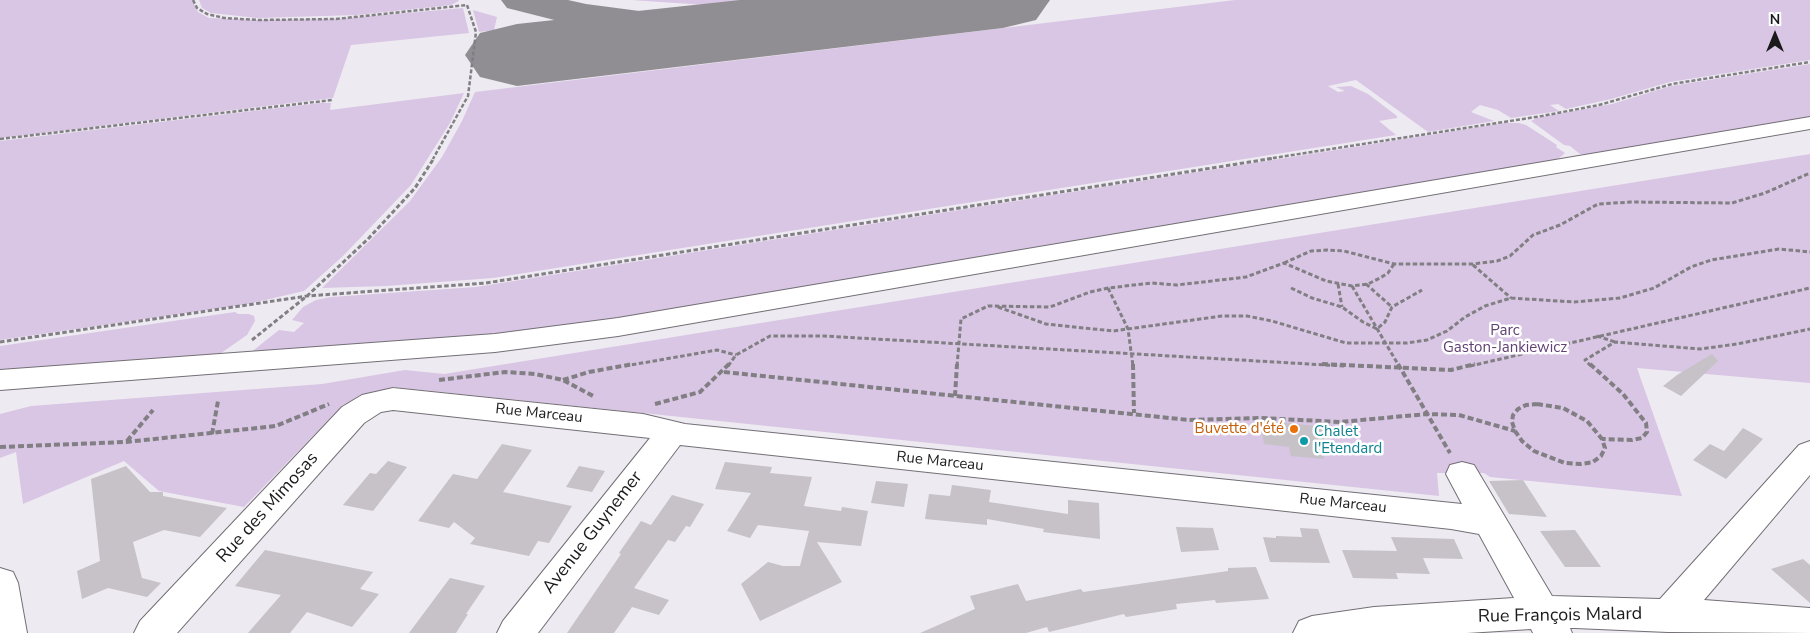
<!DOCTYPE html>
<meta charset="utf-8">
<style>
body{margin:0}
#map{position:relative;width:1810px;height:633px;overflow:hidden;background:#eeeaf1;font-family:"Nunito Sans",sans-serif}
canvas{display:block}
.north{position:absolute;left:1750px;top:10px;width:50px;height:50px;-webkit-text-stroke:4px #fff;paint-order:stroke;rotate:0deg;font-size:14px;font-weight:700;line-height:20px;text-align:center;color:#1a191b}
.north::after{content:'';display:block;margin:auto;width:18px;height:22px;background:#1a191b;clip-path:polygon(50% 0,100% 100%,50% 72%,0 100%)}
</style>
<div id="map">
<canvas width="1810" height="633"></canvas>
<div class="north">N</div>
</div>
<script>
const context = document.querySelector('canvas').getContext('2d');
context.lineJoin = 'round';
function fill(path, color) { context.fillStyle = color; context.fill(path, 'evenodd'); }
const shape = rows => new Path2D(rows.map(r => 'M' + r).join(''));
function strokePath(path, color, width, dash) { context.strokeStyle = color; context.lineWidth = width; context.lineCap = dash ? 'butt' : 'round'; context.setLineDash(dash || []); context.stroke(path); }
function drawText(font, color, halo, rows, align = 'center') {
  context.font = font + ' "Nunito Sans",sans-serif'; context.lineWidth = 5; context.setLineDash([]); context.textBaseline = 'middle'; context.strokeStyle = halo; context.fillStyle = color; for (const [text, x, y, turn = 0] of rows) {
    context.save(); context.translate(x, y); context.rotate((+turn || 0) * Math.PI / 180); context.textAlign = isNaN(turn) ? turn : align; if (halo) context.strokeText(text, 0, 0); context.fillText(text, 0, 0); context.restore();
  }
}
const green = shape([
 [0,0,192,0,198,12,209,18,254,20,339,19,463,8,469,33,351,45,333,98,0,138],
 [199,0,458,0,459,1,451,5,357,15,257,18,211,13,202,8],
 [631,0,764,0,706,5],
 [1235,0,1810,0,1810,60,1670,82,1611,99,1566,109,1558,104,1550,105,1559,111,1511,118,1498,110,1480,105,1471,112,1494,121,1428,132,1356,80,1328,86,1338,92,1345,91,1336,87,1351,86,1368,94,1397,116,1397,118,1379,121,1396,135,493,278,386,286,322,288,410,201,442,157,462,121,475,92],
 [473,10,497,17,494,30,479,32],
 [1810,64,1810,119,1589,155,1580,154,1570,146,1564,145,1531,121,1537,118,1612,104,1671,86],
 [464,93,450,123,411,185,343,256,304,291,248,304,0,340,0,141,320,103,331,103,330,110],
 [1505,123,1519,123,1526,125,1557,145,1556,147,1565,153,1558,159,1559,161,562,329,245,357,279,330,294,332,304,323,292,320,303,307,316,300,331,297,476,287],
 [1810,154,1810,383,1637,368,1682,496,1490,477,1484,473,1437,473,1439,496,393,387,343,405,244,507,159,491,124,461,23,504,16,452,0,458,0,414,31,406,322,384,405,370,444,374],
 [235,312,238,314,249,314,254,316,255,321,247,335,214,358,0,375,0,346]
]);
const taxiway = shape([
 [501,0,568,0,586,4,647,12,726,14,805,11,819,15,825,23,819,31,805,35,726,38,647,36,586,28,507,8,501,0]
]);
const runway = shape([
 [740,0,1050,0,1036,20,1003,28,517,86,480,77,465,55,480,33,517,24,740,0]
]);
const building = shape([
 [1712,354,1718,361,1681,396,1663,386,1677,375],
 [1260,420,1324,427,1331,451,1322,450,1324,459,1291,456,1289,447,1264,444],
 [1743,428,1763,439,1726,479,1693,460,1710,444,1724,451],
 [502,444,532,450,503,492,572,506,549,543,538,541,529,556,470,544,475,538,454,522,449,528,418,521,453,474,477,479],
 [388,461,407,467,373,511,343,505,370,473,376,474],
 [725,462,772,467,770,473,812,477,804,506,841,511,842,507,868,511,861,546,817,542,842,582,760,621,741,584,768,562,783,566,800,566,809,531,758,525,750,538,727,531,751,493,715,489],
 [126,466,150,492,163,492,163,496,227,508,200,537,164,530,133,542,142,578,161,583,147,597,108,588,82,599,77,571,100,561,91,479],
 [579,466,605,471,592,492,566,487],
 [1523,480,1547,517,1509,514,1489,481],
 [876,481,908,484,904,507,871,503],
 [952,485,991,490,989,502,1068,514,1068,500,1099,503,1100,539,1043,532,1044,529,987,519,987,525,925,519,929,494,950,496],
 [672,495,704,504,690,527,686,526,675,542,668,540,634,588,669,600,659,615,632,607,614,633,567,633,621,554,619,553,641,521,651,525],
 [1176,527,1213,528,1219,550,1181,552],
 [1300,528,1318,529,1330,563,1270,562,1263,537,1276,538,1276,536,1302,537],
 [1575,530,1601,567,1565,567,1540,531],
 [1391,537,1454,539,1463,559,1423,558,1430,574,1396,573,1398,579,1353,578,1342,550,1397,551],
 [265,550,373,572,360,589,379,594,352,627,307,612,290,633,248,633,281,595,235,586],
 [1803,559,1810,565,1810,603,1771,569],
 [1256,567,1269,599,1216,603,1215,600,1176,604,1177,609,1126,617,1124,614,1049,632,1047,627,1026,633,920,633,975,609,970,596,1018,584,1026,601,1081,589,1083,592,1228,571,1228,568],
 [450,578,485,586,466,614,468,614,456,633,409,633]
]);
const pathFar2 = shape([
 [193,0,197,8,207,14,224,18,259,20,336,19,467,5,476,32,468,96,433,159],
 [0,139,332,100],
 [1267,159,1542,116,1599,105,1672,84,1810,62]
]);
const pathFar1 = shape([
 [1284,263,1311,251,1327,250,1344,251,1394,264,1473,264,1497,261,1510,256,1533,235,1560,225,1598,204,1631,202,1732,203,1765,193,1810,173],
 [1473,265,1511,298],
 [1338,284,1342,307],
 [1366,284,1392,307],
 [1352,286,1399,366],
 [1108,288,1128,329,1133,366],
 [1291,288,1312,298,1342,307,1363,322,1377,329,1385,322,1392,307,1422,290],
 [998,307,1046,324,1113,331,1222,316,1247,316,1272,321,1346,343,1407,343,1427,340,1447,331,1465,317,1485,306,1511,298,1574,302,1620,298,1654,288,1691,267,1711,260,1779,249,1810,252],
 [1597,336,1615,342],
 [252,340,307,296,368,239,415,188,434,158],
 [0,342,307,296,486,283,1275,158],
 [625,366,717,350,736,355],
 [728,366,736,355,770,336,824,336,1344,366],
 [957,366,961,319,988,306,1050,307,1090,292,1108,288,1152,283,1177,285,1246,277,1284,263,1326,281,1352,286,1368,284,1380,278,1388,273,1394,264],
 [1470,366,1810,288],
 [1591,366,1585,360,1615,342,1700,349,1737,344,1810,329]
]);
const path = shape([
 [1133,364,1134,413],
 [1322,364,1451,370,1475,364],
 [1398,364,1450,453],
 [1590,364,1623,394,1646,423,1647,432,1642,438,1632,440,1602,439],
 [724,372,1189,420,1261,418,1340,422,1427,414,1459,415,1515,431],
 [439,380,505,372,535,374,563,380,595,397],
 [563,380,589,372,633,364],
 [955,396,957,364],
 [655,404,700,392,729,364],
 [1537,404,1563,408,1587,421,1602,439,1605,448,1601,456,1593,462,1581,464,1565,463,1534,451,1522,441,1515,431,1512,422,1513,415,1518,409,1526,405,1537,404],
 [212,434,218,401],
 [127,441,153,410],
 [0,447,126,442,276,426,329,404]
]);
const minor = shape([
 [1810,117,1810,129,618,336,495,352,0,390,0,370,495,334,618,318,1810,117],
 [393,388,643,414,685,424,1462,504,1446,474,1450,465,1462,462,1474,465,1552,596,1660,599,1799,445,1810,441,1810,475,1704,600,1810,608,1810,633,1668,632,1575,628,1570,628,1572,633,1533,633,1531,629,1467,633,1293,633,1299,621,1312,616,1374,607,1514,598,1479,534,1451,529,680,445,538,633,497,633,503,621,650,438,393,410,381,412,364,423,177,633,134,633,140,621,342,407,362,395,393,388],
 [0,568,13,572,18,583,27,633,0,633,0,568]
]);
const markers = [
 [1294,429,5,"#e8710a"],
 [1304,441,5,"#0f9aa8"]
];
const parkNames = [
 ["Parc",1505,331],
 ["Gaston-Jankiewicz",1505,348]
];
const streetNames = [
 ["Rue Marceau",539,414,6],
 ["Rue Marceau",940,462,6],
 ["Rue Marceau",1343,504,6]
];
const foodNames = [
 ["Buvette d'été",1284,429]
];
const cultureNames = [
 ["Chalet",1314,432],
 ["l'Etendard",1314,449]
];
const nearStreetnames = [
 ["Rue des Mimosas",268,508,-48],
 ["Avenue Guynemer",593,533,-52],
 ["Rue François Malard",1560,616,-1]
];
fill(green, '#d9c6e4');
fill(taxiway, '#918e93');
fill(runway, '#918e93');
fill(building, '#c6c2c8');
strokePath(minor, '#736f75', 2);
strokePath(pathFar2, '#817f83', 2.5, [4, 2]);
strokePath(pathFar1, '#817f83', 3, [4.5, 2.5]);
strokePath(path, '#817f83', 4, [6, 3]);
fill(minor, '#fff');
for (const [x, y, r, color] of markers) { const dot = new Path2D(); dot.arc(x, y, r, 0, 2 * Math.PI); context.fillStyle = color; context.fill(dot); strokePath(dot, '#fff', 2); }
drawText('15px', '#624273', '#fff', parkNames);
drawText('15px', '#1a191b', '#fff', streetNames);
drawText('15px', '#c56008', '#fff', foodNames, 'right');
drawText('15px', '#0d838f', '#fff', cultureNames, 'left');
drawText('18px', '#1a191b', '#fff', nearStreetnames);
</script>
